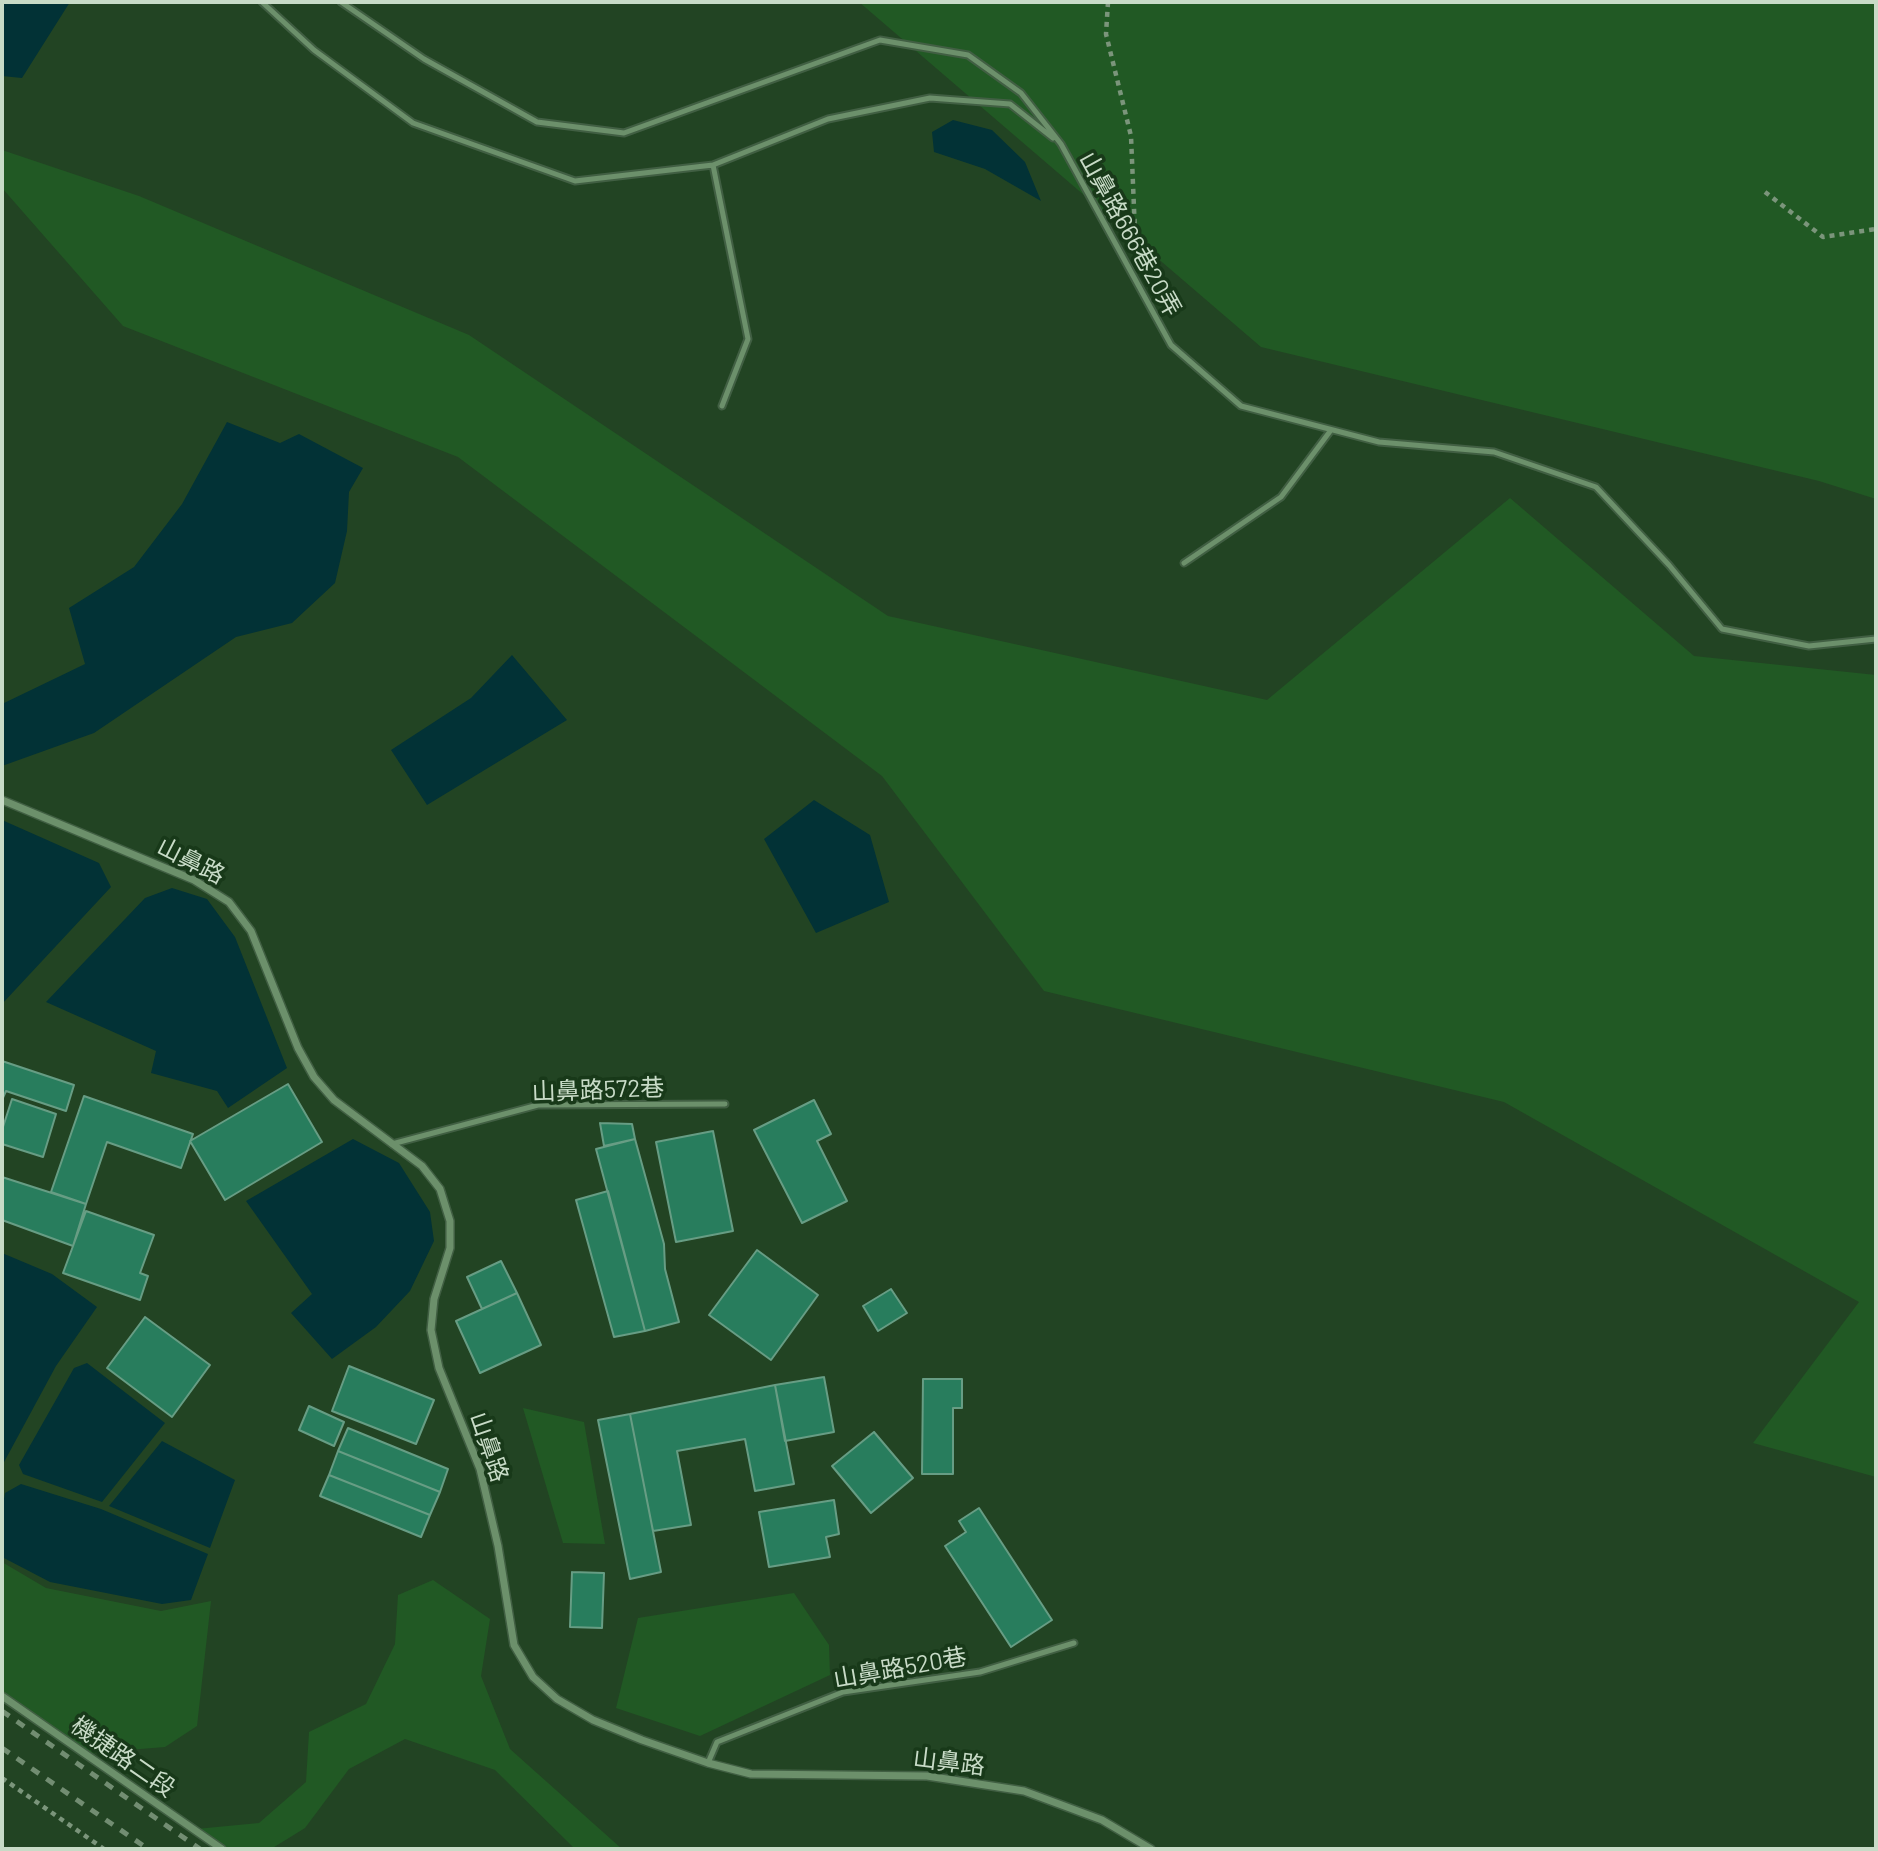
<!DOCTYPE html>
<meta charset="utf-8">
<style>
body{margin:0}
#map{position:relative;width:1878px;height:1851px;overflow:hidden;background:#224423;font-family:Barlow,sans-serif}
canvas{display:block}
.frame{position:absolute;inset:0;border:4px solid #c8dbc7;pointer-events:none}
</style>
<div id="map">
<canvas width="1878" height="1851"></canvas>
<div class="frame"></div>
</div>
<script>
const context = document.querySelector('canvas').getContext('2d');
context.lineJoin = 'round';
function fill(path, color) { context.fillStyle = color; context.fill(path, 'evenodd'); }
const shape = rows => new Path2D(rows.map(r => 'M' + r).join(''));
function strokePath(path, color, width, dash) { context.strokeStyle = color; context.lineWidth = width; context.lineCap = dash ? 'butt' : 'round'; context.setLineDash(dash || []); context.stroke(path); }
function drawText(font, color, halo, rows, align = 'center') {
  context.font = font + ' Barlow,"Noto Sans TC",sans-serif'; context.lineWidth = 7; context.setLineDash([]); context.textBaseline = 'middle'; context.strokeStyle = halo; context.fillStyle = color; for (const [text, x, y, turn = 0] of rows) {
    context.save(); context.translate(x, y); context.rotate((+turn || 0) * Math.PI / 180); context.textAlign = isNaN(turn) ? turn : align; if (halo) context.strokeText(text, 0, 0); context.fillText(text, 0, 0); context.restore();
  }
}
const green = shape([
 [859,2,1876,2,1876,499,1819,481,1261,347],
 [2,150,139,196,469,335,888,616,1267,700,1510,498,1694,656,1876,675,1876,1477,1753,1443,1859,1302,1504,1102,1044,991,882,776,458,457,123,326,2,188],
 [523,1408,584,1422,605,1544,563,1543],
 [2,1562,46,1588,161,1611,211,1601,197,1726,165,1747,78,1754,2,1701],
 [433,1580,490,1619,481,1676,510,1749,622,1849,575,1849,495,1770,405,1739,349,1769,305,1828,271,1849,228,1849,196,1829,259,1823,306,1782,309,1732,366,1704,395,1644,398,1595],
 [794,1593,829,1645,830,1675,700,1736,616,1708,638,1618]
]);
const water = shape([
 [2,2,70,2,22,78,2,76],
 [953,120,992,130,1025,162,1041,201,985,169,934,152,932,132],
 [227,422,280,443,299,434,363,468,349,492,347,531,335,583,292,623,236,637,94,733,2,766,2,704,85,664,69,608,134,567,182,504],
 [512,655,567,720,427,805,391,750,471,698],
 [814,800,870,835,889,902,816,933,764,839],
 [2,820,99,863,111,887,2,1004],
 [172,888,207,899,235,937,287,1068,228,1108,217,1091,151,1073,156,1051,46,1002,145,898],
 [353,1139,399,1163,430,1212,434,1241,410,1291,376,1327,332,1359,291,1313,312,1294,246,1201],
 [2,1253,52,1274,97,1307,56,1366,3,1464],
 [87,1363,165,1423,102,1502,23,1474,19,1465,74,1368],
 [162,1441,235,1480,210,1548,109,1506],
 [21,1484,101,1509,208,1554,191,1600,162,1604,50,1582,2,1557,2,1510,5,1493]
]);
const building = shape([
 [2,1061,74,1085,66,1111,6,1091,2,1100,2,1061],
 [288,1084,322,1142,225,1200,190,1141,288,1084],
 [84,1096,193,1134,181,1168,107,1142,86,1204,51,1192,84,1096],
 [12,1099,56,1114,43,1157,2,1144,2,1130,12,1099],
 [814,1100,831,1134,817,1141,847,1201,802,1223,754,1130,814,1100],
 [600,1123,632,1124,635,1139,604,1146,600,1123],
 [713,1131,733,1231,676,1242,656,1142,713,1131],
 [635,1139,664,1244,665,1269,679,1322,645,1331,596,1149,635,1139],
 [2,1177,86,1204,73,1246,2,1220,2,1177],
 [608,1191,645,1331,614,1337,576,1200,608,1191],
 [86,1211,154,1235,140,1273,148,1276,140,1300,63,1273,86,1211],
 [757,1250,818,1295,771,1360,709,1315,757,1250],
 [501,1261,517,1293,482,1309,467,1277,501,1261],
 [891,1289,907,1313,878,1331,863,1306,891,1289],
 [517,1293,541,1345,480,1373,456,1321,517,1293],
 [145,1317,210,1365,172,1417,107,1368,145,1317],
 [349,1366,434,1400,416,1444,332,1411,349,1366],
 [824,1377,834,1432,785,1441,775,1385,824,1377],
 [923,1379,962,1379,962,1408,953,1408,953,1474,922,1474,923,1379],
 [775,1385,794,1484,755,1491,745,1439,677,1451,691,1525,653,1531,630,1414,775,1385],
 [309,1406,344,1422,334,1446,299,1430,309,1406],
 [630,1414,661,1572,630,1579,598,1420,630,1414],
 [348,1428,448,1469,440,1492,338,1451,348,1428],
 [874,1432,913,1478,871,1513,832,1466,874,1432],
 [338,1451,440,1492,430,1515,329,1475,338,1451],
 [329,1475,430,1515,421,1537,320,1496,329,1475],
 [834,1500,839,1534,826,1537,830,1557,769,1567,759,1512,834,1500],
 [979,1508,1052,1620,1011,1647,945,1546,966,1532,959,1521,979,1508],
 [572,1572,604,1573,602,1628,570,1627,572,1572]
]);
const path = shape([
 [1108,2,1106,34,1131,136,1135,232],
 [1765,192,1823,237,1876,229],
 [2,1778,104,1849]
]);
const service = shape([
 [262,2,314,50,413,123,575,181,713,165,828,119,930,98,1010,104,1053,138],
 [341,2,424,59,537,122,624,133,880,40,968,55,1021,93,1061,144,1171,345,1241,406,1379,442,1494,452,1596,487,1669,565,1722,629,1809,646,1876,639],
 [713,165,748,339,722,406],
 [1184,563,1281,497,1331,430],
 [392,1144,538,1105,725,1104],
 [708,1763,717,1742,843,1692,980,1672,1074,1643]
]);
const minor = shape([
 [2,800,194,880,229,902,251,931,298,1048,314,1077,334,1100,422,1166,440,1189,450,1221,450,1248,434,1299,431,1330,439,1368,480,1469,498,1546,514,1645,533,1677,557,1699,593,1720,642,1740,708,1763,751,1774,927,1776,1024,1791,1102,1820,1151,1849],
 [2,1696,222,1849]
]);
const rail = shape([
 [2,1711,200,1849],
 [2,1748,148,1849]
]);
const streetNames = [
 ["山鼻路666巷20弄",1130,234,61],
 ["山鼻路",191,861,27],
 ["山鼻路572巷",598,1090,-2],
 ["山鼻路",489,1447,71],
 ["山鼻路520巷",900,1668,-10],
 ["機捷路二段",123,1757,35],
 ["山鼻路",949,1762,7]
];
fill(green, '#215924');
fill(water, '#023236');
fill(building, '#287d5d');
strokePath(building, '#679d84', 2);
strokePath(service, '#415f43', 9);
strokePath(minor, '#415f43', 10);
strokePath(path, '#7b957b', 4.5, [5, 5]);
strokePath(service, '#6c906b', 5);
strokePath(minor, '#6c906b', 7);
strokePath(rail, '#728d72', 5, [9, 9]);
drawText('24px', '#c8dbc7', '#183919', streetNames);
</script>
